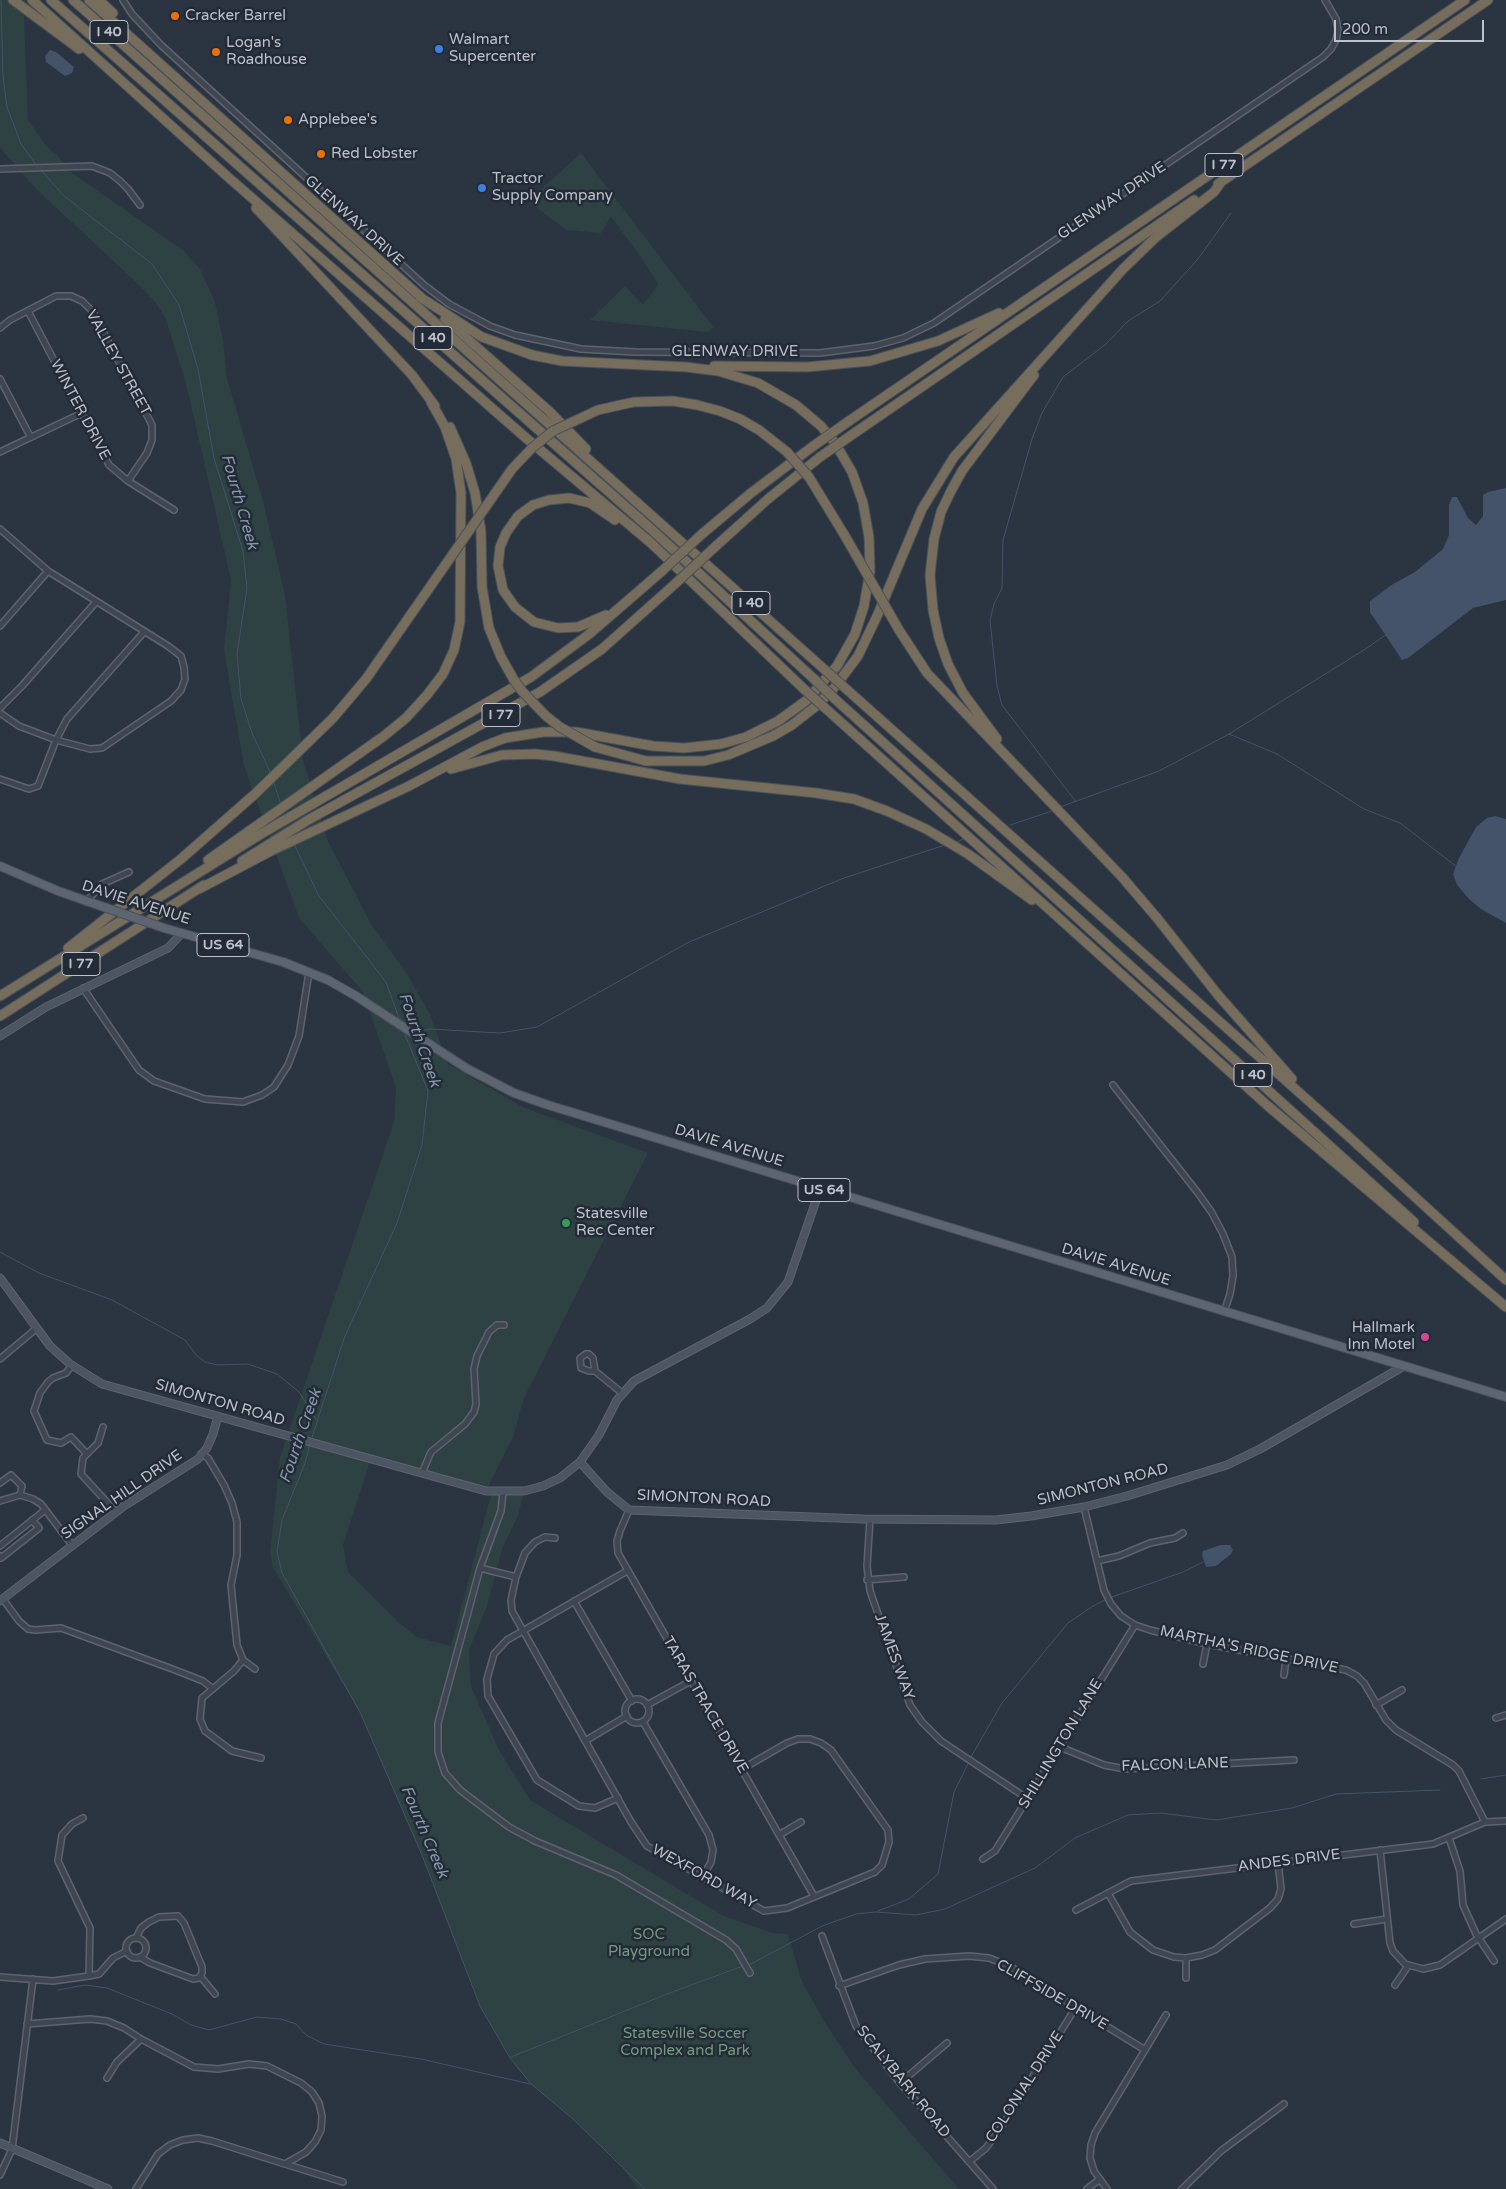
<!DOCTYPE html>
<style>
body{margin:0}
#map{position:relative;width:1506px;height:2189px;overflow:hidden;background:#2b3441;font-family:"Varela Round",sans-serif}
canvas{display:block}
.scale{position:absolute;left:1334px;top:20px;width:150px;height:22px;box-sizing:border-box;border:2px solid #bcc1cb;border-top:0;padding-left:6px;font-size:15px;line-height:18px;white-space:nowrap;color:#bcc1cb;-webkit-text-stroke:4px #232b36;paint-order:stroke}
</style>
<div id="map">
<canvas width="1506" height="2189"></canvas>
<div class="scale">200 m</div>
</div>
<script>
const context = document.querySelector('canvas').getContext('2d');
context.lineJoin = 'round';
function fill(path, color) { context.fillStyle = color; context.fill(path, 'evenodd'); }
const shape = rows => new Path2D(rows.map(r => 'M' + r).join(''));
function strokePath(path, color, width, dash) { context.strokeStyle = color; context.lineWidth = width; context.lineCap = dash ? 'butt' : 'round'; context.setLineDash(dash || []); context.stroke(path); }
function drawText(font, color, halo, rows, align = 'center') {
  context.font = font + ' "Varela Round",sans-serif'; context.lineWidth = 5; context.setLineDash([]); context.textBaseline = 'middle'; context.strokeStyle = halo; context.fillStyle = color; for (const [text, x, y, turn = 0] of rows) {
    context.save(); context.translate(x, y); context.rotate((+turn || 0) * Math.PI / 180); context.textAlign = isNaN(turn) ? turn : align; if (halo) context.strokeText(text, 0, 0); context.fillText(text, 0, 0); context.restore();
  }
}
const green = shape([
 [0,0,28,0,24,16,28,120,48,148,57,155,72,173,183,250,200,269,215,302,223,340,227,378,263,501,285,594,303,760,327,839,371,924,406,972,430,1014,448,1064,525,1108,648,1153,523,1400,514,1435,486,1491,370,1462,343,1545,348,1572,397,1621,417,1637,451,1646,492,1491,524,1491,518,1516,502,1549,487,1606,469,1650,471,1686,498,1748,530,1800,724,1916,773,1933,788,1934,801,1979,824,2021,855,2068,959,2189,638,2189,619,2163,573,2119,531,2084,510,2058,480,2006,422,1855,360,1713,273,1567,270,1553,280,1457,394,1122,396,1088,363,992,299,918,244,766,224,651,231,580,186,383,165,317,155,302,139,285,36,189,0,148],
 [581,153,714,328,707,332,590,320,625,286,643,305,658,284,638,253,611,217,601,233,566,230,528,201]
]);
const water = shape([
 [50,50,56,52,74,67,72,73,65,76,46,62,45,56],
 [1506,488,1506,600,1473,608,1408,658,1402,660,1370,612,1370,601,1393,584,1415,572,1443,549,1449,535,1449,505,1452,497,1457,497,1468,518,1476,525,1483,516,1483,495,1488,492],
 [1495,816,1506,819,1506,923,1481,909,1469,899,1457,885,1453,874,1459,858,1476,827,1487,818],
 [1221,1545,1230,1545,1233,1550,1231,1554,1216,1566,1206,1567,1202,1555,1203,1551]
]);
const stream = shape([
 [1,0,3,76,7,107,21,144,37,166],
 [40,169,64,196,152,264,179,305,198,369,214,458,243,551,247,588,237,654,241,699,252,733,271,774],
 [1229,734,1277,754,1364,809,1400,823,1457,867],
 [274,783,281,805],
 [1076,802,1002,705,997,686,990,620,994,604,1002,588,1003,540,1032,439,1042,413,1063,377,1106,344,1128,321,1160,301,1198,259,1231,213],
 [1060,807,1159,771,1229,734,1367,648,1387,634],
 [1010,825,1052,811],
 [956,842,964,839],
 [294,844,319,896,386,982,400,1021],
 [418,1032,429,1029,500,1033,537,1027,689,942,844,878,945,845],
 [0,1252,39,1273,112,1300,185,1340,196,1355,205,1362,217,1365,248,1364,277,1374,299,1392,316,1419],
 [311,1440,345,1336,397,1223,422,1145,428,1091,404,1032],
 [310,1444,305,1463,282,1520,277,1552,282,1573,360,1712,422,1855,480,2006,510,2058,531,2084,573,2119,645,2189],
 [1112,1597,1183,1572,1203,1562],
 [971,1757,1002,1703,1068,1623,1093,1606,1105,1600],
 [1481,1779,1506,1775],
 [878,1911,909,1899,938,1874,954,1792,968,1764],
 [751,1964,822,1926,856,1914,876,1912,916,1915,945,1909,1035,1868,1075,1838,1128,1815,1161,1813,1216,1820,1292,1808,1336,1794,1440,1790],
 [58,1990,85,1985,107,1988,172,2014,191,2025,209,2030,257,2017,281,2019,296,2024,306,2035,324,2044,421,2059,530,2084],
 [511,2057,667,1994,743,1966]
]);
const street = shape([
 [123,0,132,14,161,45,424,285,449,304,490,326,515,335,581,349,635,352,820,353,874,346,903,338,934,323,1323,57,1331,49,1336,40,1338,30,1336,19,1325,0],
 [0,169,92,166,110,173,120,181,128,189,140,205],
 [28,311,109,465,128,481,174,510],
 [0,328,10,320,56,296,71,296,82,301,93,312,152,425,152,440,147,453,128,481],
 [0,379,30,436],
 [0,452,82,413],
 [0,529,48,571,168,646,181,656,184,667,185,679,181,690,171,701,102,748,90,749,56,740,19,726,0,713],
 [0,626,48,571],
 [0,708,22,686,96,602],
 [0,779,29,789,38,786,56,740,67,719,144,632],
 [86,902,102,884,129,872],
 [83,988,139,1070,154,1081,205,1099,243,1102,262,1095,274,1087,288,1065,299,1036,309,972],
 [1113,1085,1198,1193,1212,1213,1223,1234,1232,1257,1233,1276,1230,1294,1224,1312],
 [586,1354,589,1354,593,1358,595,1371,589,1371,581,1368,580,1358,586,1354],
 [0,1359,37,1328],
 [72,1365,66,1373,53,1378,48,1382,40,1393,34,1411,47,1440,61,1443,71,1437,86,1453],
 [595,1371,622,1393],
 [103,1427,98,1443,83,1458,81,1474,116,1512],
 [201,1454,208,1458,224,1485,232,1503,237,1522,237,1555,231,1585,237,1645,243,1660,234,1671,202,1698,200,1719,205,1731,232,1751,261,1758],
 [422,1473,431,1452,465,1424,474,1412,476,1404,474,1369,477,1356,489,1332,497,1325,504,1325],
 [0,1483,11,1475,22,1486,20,1495],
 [503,1492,501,1511,480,1568,438,1723,438,1752,445,1773,460,1790,509,1827,535,1841,616,1875,726,1940,736,1949,750,1973],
 [0,1501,20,1495,33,1499,41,1504,72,1545],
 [1084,1507,1104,1590,1111,1604,1121,1616,1135,1625,1150,1630,1207,1644,1346,1670,1357,1676,1364,1683,1386,1720,1396,1730,1453,1765,1459,1771,1485,1822],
 [629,1510,620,1531,617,1541,618,1553,814,1896],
 [870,1519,867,1566,870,1591,910,1705,922,1722,941,1741,1028,1799],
 [555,1538,545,1537,535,1542,525,1553,516,1577,511,1600,512,1611,631,1822,647,1846,764,1911,787,1908,875,1872,882,1865,889,1842,888,1830,831,1750,821,1743,810,1739,798,1739,787,1743,742,1769],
 [0,1546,45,1510],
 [0,1556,1,1558,39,1528,32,1520],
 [1097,1561,1119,1556,1150,1543,1175,1538,1183,1533],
 [480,1568,516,1577],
 [867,1580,904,1577],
 [3,1599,19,1621,28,1629,35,1630,61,1628,175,1670,203,1681,213,1689],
 [574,1601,632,1701],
 [243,1660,255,1669],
 [1203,1664,1207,1644],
 [1284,1675,1286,1659],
 '625 1711a12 12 0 1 1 24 0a12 12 0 1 1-24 0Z',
 [647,1705,691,1681],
 [1376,1705,1402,1690],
 [1496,1718,1506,1715],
 [643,1722,709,1835,713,1850,711,1862,702,1878],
 [585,1741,627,1716],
 [1060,1747,1104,1765,1125,1769,1294,1760],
 [618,1798,595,1808,579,1806,537,1780,488,1696,487,1679,494,1654,507,1640,627,1571],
 [779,1835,801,1822],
 [1449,1838,1460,1871,1463,1905,1476,1934,1494,1961],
 [1380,1850,1390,1943,1393,1951,1405,1964,1423,1969,1440,1965,1506,1919],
 [983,1859,995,1851,1135,1625],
 [1108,1893,1130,1932,1153,1950,1174,1957,1186,1958,1202,1955,1215,1950,1270,1908,1278,1899,1281,1889,1278,1862],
 [1076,1910,1131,1881,1433,1844,1485,1822,1506,1821],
 [1354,1924,1387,1919],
 [822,1936,856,2026,900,2083,993,2189],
 [136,1938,141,1928,149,1922,159,1917,178,1916,184,1923,202,1967,202,1973,199,1978,193,1979,150,1963,140,1957],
 '126 1948a10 10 0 1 1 20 0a10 10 0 1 1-20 0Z',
 [89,1976,99,1974,113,1958,127,1951],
 [200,1976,215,1994],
 [0,1977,53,1981,89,1976,90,1928,58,1861,62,1835,72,1824,83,1818],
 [1186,1978,1186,1958],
 [1395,1985,1408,1966],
 [839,1986,899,1965,925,1959,969,1956,989,1958,1009,1966,1145,2050],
 [27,2024,90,2019,107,2021,124,2028,141,2039,194,2067,218,2069,249,2064,267,2066,301,2083,312,2092,319,2103,322,2116,321,2130,315,2142,306,2152,285,2164,212,2141,198,2138,183,2140,170,2145,158,2154,136,2189],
 [107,2078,117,2062,141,2039],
 [900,2083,947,2043],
 [969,2162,986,2148,1000,2129,1076,2007],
 [285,2164,343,2182],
 [0,2175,12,2149,33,1979],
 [1087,2189,1100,2179],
 [1107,2189,1094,2171,1090,2158,1091,2145,1095,2133,1166,2015],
 [1182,2189,1221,2151,1284,2104]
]);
const secondary = shape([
 [0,1036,46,1007,168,948,181,934],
 [0,1278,50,1346,70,1364,102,1384,486,1491,524,1491,543,1486,560,1478,580,1462,599,1435,617,1400,634,1381,750,1319,767,1308,788,1282,820,1189],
 [580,1462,607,1492,629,1510,864,1519,996,1520,1031,1516,1084,1507,1127,1496,1227,1465,1260,1449,1404,1366],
 [0,1601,124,1506,198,1459,207,1448,213,1434,218,1416],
 [0,2143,108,2189]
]);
const primary = shape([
 [0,866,58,891,101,906],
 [164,928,283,962,328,980,356,996,466,1068,514,1093,548,1105,1506,1397]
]);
const highway = shape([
 [13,0,79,49],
 [32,0,228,177,526,438,651,543,805,690],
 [51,0,651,529,813,678],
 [73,0,824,669],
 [89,0,424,300],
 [99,0,113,13],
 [1218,184,1488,0],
 [256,208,412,375,435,406],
 [445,319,549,411,586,449],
 [714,366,807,367,870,361,938,341,999,313],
 [598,410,634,402,673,401,697,405,720,411,740,419,759,430,787,452],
 [849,421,1465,0],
 [450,427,466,463,475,493,481,531,482,587,489,628,501,657,514,680],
 [856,432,1194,200],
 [809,477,845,536],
 [702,534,751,493,812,447],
 [716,546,768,499,820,457],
 [606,615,578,627,558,628,534,622,515,607,503,590,498,566,500,547,506,533,518,516,533,505,549,500,569,498,590,503,615,520],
 [899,630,927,673,1122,877,1157,918,1218,995,1292,1079],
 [844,687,1348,1136,1506,1280],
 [835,699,1414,1222],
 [824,707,1268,1106,1506,1307],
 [997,739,963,693,948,664,939,638,933,610,930,575,934,539,941,512,951,491,962,471,1034,375],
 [595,747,646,761,704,761,728,755,773,736,792,725,815,707,834,688,858,656,878,614,922,509,954,457,1123,269,1155,238,1214,192,1221,182],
 [451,769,502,755,535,754,554,756,680,779,816,793,854,799,887,811,926,829,968,854,1032,900],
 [208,860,384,736,406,718,427,695,443,674,454,650,460,622,461,493,456,459,445,427,431,402],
 [242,861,308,820,540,692,602,649,676,583],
 [199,889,271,851,409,786,482,747,505,738,543,732,576,732,653,746,684,748,721,744,746,737,778,721,807,700,837,666,855,634,864,606,870,571,869,537,863,503,852,472,835,443,821,426,796,405,758,383,718,371,686,367,562,361,532,355,482,337,420,297],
 [68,948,181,859,255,794],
 [0,996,266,831,531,677,588,635,662,571],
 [0,1016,204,885]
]);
const primaryBridge = shape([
 [101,906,164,928]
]);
const highwayBridge = shape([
 [812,447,849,421],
 [787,452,809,477],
 [820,457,856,432],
 [845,536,899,630],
 [662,571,702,534],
 [676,583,716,546],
 [824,669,844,687],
 [813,678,835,699],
 [514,680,522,691,546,716,560,727,595,747],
 [805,690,824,707],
 [255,794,333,718,366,679,512,469,532,448,553,431,598,410]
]);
const markers = [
 [175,16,5,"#e8710a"],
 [439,49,5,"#3f7fe0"],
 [216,52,5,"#e8710a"],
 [288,120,5,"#e8710a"],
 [321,154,5,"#e8710a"],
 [482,188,5,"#3f7fe0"],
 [566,1223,5,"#2e9e5b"],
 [1425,1337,5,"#d1479c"]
];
const shields = [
 [109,32,38],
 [1224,165,38],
 [433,338,38],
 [751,603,38],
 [501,715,38],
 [223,945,52],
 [81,964,38],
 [1253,1075,38],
 [824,1190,52]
];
const shieldNames = [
 ["I 40",109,32],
 ["I 77",1224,165],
 ["I 40",433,338],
 ["I 40",751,603],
 ["I 77",501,715],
 ["US 64",223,945],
 ["I 77",81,964],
 ["I 40",1253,1075],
 ["US 64",824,1190]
];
const poiNames = [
 ["Cracker Barrel",185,16],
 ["Walmart",449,40],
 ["Supercenter",449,57],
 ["Logan's",226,43],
 ["Roadhouse",226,60],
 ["Applebee's",298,120],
 ["Red Lobster",331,154],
 ["Tractor",492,179],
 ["Supply Company",492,196],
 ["Statesville",576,1214],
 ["Rec Center",576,1231],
 ["Hallmark",1415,1328,"right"],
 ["Inn Motel",1415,1345,"right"]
];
const streetNames = [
 ["GLENWAY DRIVE",1112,201,-34],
 ["GLENWAY DRIVE",354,221,42],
 ["GLENWAY DRIVE",735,352],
 ["VALLEY STREET",118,363,61],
 ["WINTER DRIVE",80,410,62],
 ["DAVIE AVENUE",136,903,18],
 ["DAVIE AVENUE",729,1146,17],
 ["DAVIE AVENUE",1116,1265,17],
 ["SIMONTON ROAD",220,1403,16],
 ["SIMONTON ROAD",1103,1485,-14],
 ["SIGNAL HILL DRIVE",122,1495,-35],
 ["SIMONTON ROAD",704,1499,3],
 ["MARTHA'S RIDGE DRIVE",1249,1650,12],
 ["JAMES WAY",894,1657,70],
 ["TARAS TRACE DRIVE",705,1705,60],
 ["SHILLINGTON LANE",1061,1744,-59],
 ["FALCON LANE",1175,1765,-2],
 ["ANDES DRIVE",1289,1861,-7],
 ["WEXFORD WAY",704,1877,29],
 ["CLIFFSIDE DRIVE",1052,1995,30],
 ["SCALYBARK ROAD",903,2082,51],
 ["COLONIAL DRIVE",1025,2087,-57]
];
const parkNames = [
 ["SOC",649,1935],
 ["Playground",649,1952],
 ["Statesville Soccer",685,2034],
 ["Complex and Park",685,2051]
];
const waterNames = [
 ["Fourth Creek",239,502,74],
 ["Fourth Creek",419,1040,71],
 ["Fourth Creek",301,1436,-71],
 ["Fourth Creek",424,1832,67]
];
fill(green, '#2e4143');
fill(water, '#445369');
strokePath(stream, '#445369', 1);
strokePath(street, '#5d646e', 8);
strokePath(secondary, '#5d646e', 9);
strokePath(primary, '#484f5a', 10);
strokePath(highway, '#49515b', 11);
strokePath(street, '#3f4651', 5);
strokePath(secondary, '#4d5563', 7);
strokePath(primary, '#5d6571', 8);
strokePath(highway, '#766d5d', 9);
strokePath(primaryBridge, '#484f5a', 10, []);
strokePath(highwayBridge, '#49515b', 11, []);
strokePath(primaryBridge, '#5d6571', 8);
strokePath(highwayBridge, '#766d5d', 9);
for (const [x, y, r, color] of markers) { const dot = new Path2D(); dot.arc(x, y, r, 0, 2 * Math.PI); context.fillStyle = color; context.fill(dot); strokePath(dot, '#232b36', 2); }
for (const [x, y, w] of shields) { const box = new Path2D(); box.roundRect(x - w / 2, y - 11.5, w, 23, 4); context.fillStyle = '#232b36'; context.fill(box); strokePath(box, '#bcc1cb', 1); }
drawText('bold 14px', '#bcc1cb', null, shieldNames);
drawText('15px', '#bcc1cb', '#232b36', poiNames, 'left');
drawText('15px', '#bcc1cb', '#232b36', streetNames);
drawText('15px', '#76997f', '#232b36', parkNames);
drawText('italic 16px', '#8697ae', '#232b36', waterNames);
</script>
